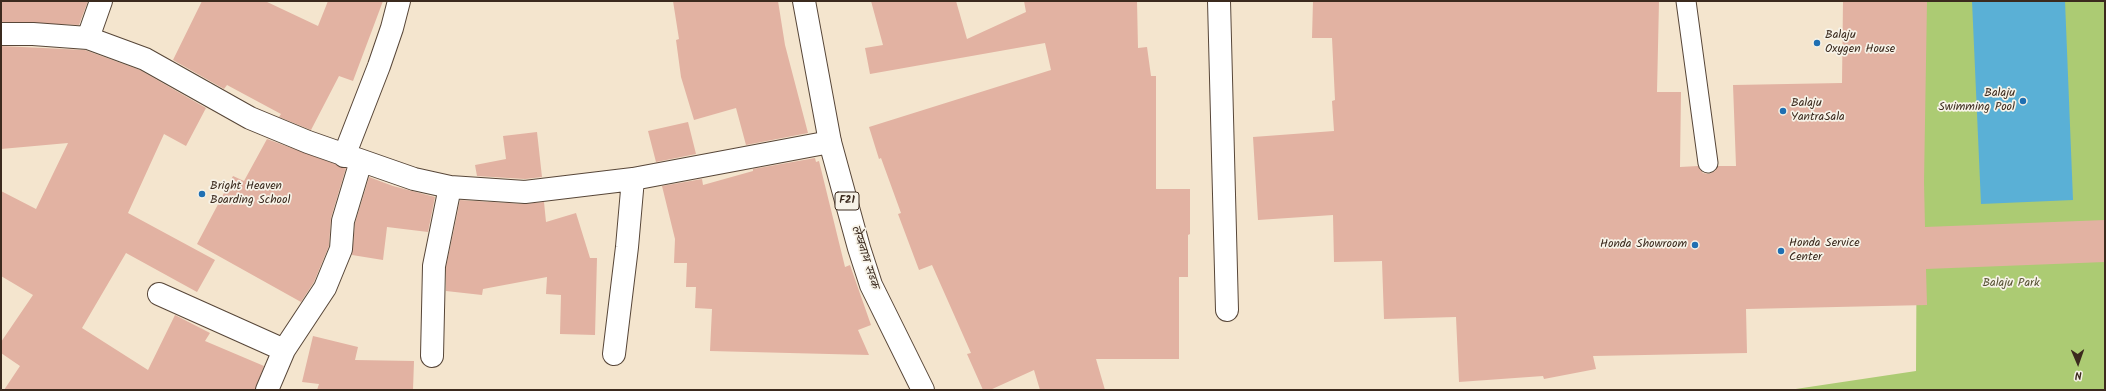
<!DOCTYPE html>
<meta charset="utf-8">
<style>
body{margin:0}
#map{position:relative;width:2106px;height:391px;overflow:hidden;background:#f4e5ce;font-family:Kalam,sans-serif}
canvas{display:block}
.frame{position:absolute;inset:0;border:2px solid #3b2a1e;pointer-events:none}
.north{position:absolute;left:2058px;top:343px;width:40px;height:40px;-webkit-text-stroke:3px #f7f3e8;paint-order:stroke;rotate:178deg;font-size:11px;font-weight:700;line-height:16px;text-align:center;color:#3b2a1e}
.north::after{content:'';display:block;margin:auto;width:14px;height:18px;background:#3b2a1e;clip-path:polygon(50% 0,100% 100%,50% 72%,0 100%)}
</style>
<div id="map">
<canvas width="2106" height="391"></canvas>
<div class="frame"></div>
<div class="north">N</div>
</div>
<script>
const context = document.querySelector('canvas').getContext('2d');
context.lineJoin = 'round';
function fill(path, color) { context.fillStyle = color; context.fill(path, 'evenodd'); }
const shape = rows => new Path2D(rows.map(r => 'M' + r).join(''));
function strokePath(path, color, width, dash) { context.strokeStyle = color; context.lineWidth = width; context.lineCap = dash ? 'butt' : 'round'; context.setLineDash(dash || []); context.stroke(path); }
function drawText(font, color, halo, rows, align = 'center') {
  context.font = font + ' Kalam,"Playpen Sans Deva",sans-serif'; context.lineWidth = 3.5; context.setLineDash([]); context.textBaseline = 'middle'; context.strokeStyle = halo; context.fillStyle = color; for (const [text, x, y, turn = 0] of rows) {
    context.save(); context.translate(x, y); context.rotate((+turn || 0) * Math.PI / 180); context.textAlign = isNaN(turn) ? turn : align; if (halo) context.strokeText(text, 0, 0); context.fillText(text, 0, 0); context.restore();
  }
}
const green = shape([
 [1918,1,2105,1,2105,390,1789,390,1916,371]
]);
const water = shape([
 [1972,1,2065,1,2073,200,1981,204]
]);
const building = shape([
 [1,1,88,1,79,25,1,22],
 [202,1,265,1,318,26,328,1,383,1,353,81,339,76,311,130,279,117,281,114,227,85,224,89,173,60],
 [673,1,778,1,785,45,808,133,746,145,736,108,694,120,681,77,676,40,679,39],
 [871,1,956,1,967,39,1026,12,1024,1,1137,1,1138,48,1147,47,1151,76,1156,76,1156,189,1190,189,1190,234,1188,235,1188,277,1179,277,1179,359,1096,359,1105,390,1040,390,1034,370,990,390,983,390,967,354,971,353,932,265,919,270,898,214,901,213,881,158,879,159,869,127,1051,70,1045,43,870,74,865,48,883,45],
 [1313,1,1659,1,1657,92,1681,92,1680,167,1698,166,1703,173,1709,174,1715,171,1718,166,1736,166,1733,85,1842,83,1843,1,1927,1,1924,182,1925,227,2105,220,2105,262,1926,269,1927,305,1746,309,1747,353,1593,356,1596,369,1544,379,1543,376,1459,382,1456,317,1384,319,1382,261,1334,262,1333,215,1258,220,1253,137,1334,131,1332,101,1335,100,1332,38,1312,38],
 [1,46,85,50,140,70,206,108,186,146,164,134,128,213,215,260,197,292,126,253,82,328,148,370,175,315,210,333,205,341,264,366,255,390,4,390,20,366,1,353,1,342,33,295,1,276,1,191,36,209,68,143,1,149],
 [688,122,696,154,656,162,648,131],
 [537,132,542,177,525,179,477,176,475,165,506,159,503,136],
 [267,139,346,168,331,218,329,246,314,282,301,302,197,244,233,176,244,181],
 [815,158,816,162,819,161,845,267,850,265,871,325,858,330,869,355,710,351,712,309,695,308,696,287,686,287,687,263,674,263,675,239,662,186,702,179,703,185,753,171,753,169],
 [369,177,393,186,435,197,428,232,387,227,383,260,352,255,355,223],
 [460,200,524,204,544,202,546,222,576,213,590,258,597,258,595,335,560,334,561,295,546,294,547,277,483,289,482,295,446,291,446,267],
 [313,336,358,347,355,360,414,361,413,390,317,390,319,384,302,382]
]);
const service = shape([
 [1686,1,1708,163]
]);
const minor = shape([
 [1219,1,1227,310],
 [1,34,33,34,88,38,145,59,250,118,308,142,414,179,450,187],
 [88,38,101,1],
 [344,156,379,66,392,28,399,1],
 [159,294,284,350],
 [614,354,627,247,633,179,830,142],
 [432,356,434,266,450,187,525,192,633,179],
 [267,390,284,350,325,288,341,249,343,221,361,161]
]);
const primary = shape([
 [804,1,830,142,859,248,871,285,923,390]
]);
const markers = [
 [1817,43,4,"#1f6fb2"],
 [2023,101,4,"#1f6fb2"],
 [1783,111,4,"#1f6fb2"],
 [202,194,4,"#1f6fb2"],
 [1695,245,4,"#1f6fb2"],
 [1781,251,4,"#1f6fb2"]
];
const shields = [
 [847,201,24]
];
const shieldNames = [
 ["F21",847,201]
];
const poiNames = [
 ["Balaju",1825,36],
 ["Oxygen House",1825,50],
 ["Balaju",2015,94,"right"],
 ["Swimming Pool",2015,108,"right"],
 ["Balaju",1791,104],
 ["YantraSala",1791,118],
 ["Bright Heaven",210,187],
 ["Boarding School",210,201],
 ["Honda Service",1789,244],
 ["Center",1789,258],
 ["Honda Showroom",1687,245,"right"]
];
const streetNames = [
 ["लेखनाथ सडक",864,258,72]
];
const parkNames = [
 ["Balaju Park",2011,284]
];
fill(green, '#accb73');
fill(water, '#5ab0d6');
fill(building, '#e2b2a2');
strokePath(service, '#574638', 21);
strokePath(minor, '#574638', 24);
strokePath(primary, '#574638', 24);
strokePath(service, '#fff', 19);
strokePath(minor, '#fff', 22);
strokePath(primary, '#fff', 22);
for (const [x, y, r, color] of markers) { const dot = new Path2D(); dot.arc(x, y, r, 0, 2 * Math.PI); context.fillStyle = color; context.fill(dot); strokePath(dot, '#f7f3e8', 1.5); }
for (const [x, y, w] of shields) { const box = new Path2D(); box.roundRect(x - w / 2, y - 9, w, 18, 3); context.fillStyle = '#f7f3e8'; context.fill(box); strokePath(box, '#3b2a1e', 1); }
drawText('bold 11px', '#3b2a1e', null, shieldNames);
drawText('12px', '#3b2a1e', '#f7f3e8', poiNames, 'left');
drawText('12px', '#3b2a1e', '#f7f3e8', streetNames);
drawText('12px', '#575233', '#f7f3e8', parkNames);
</script>
